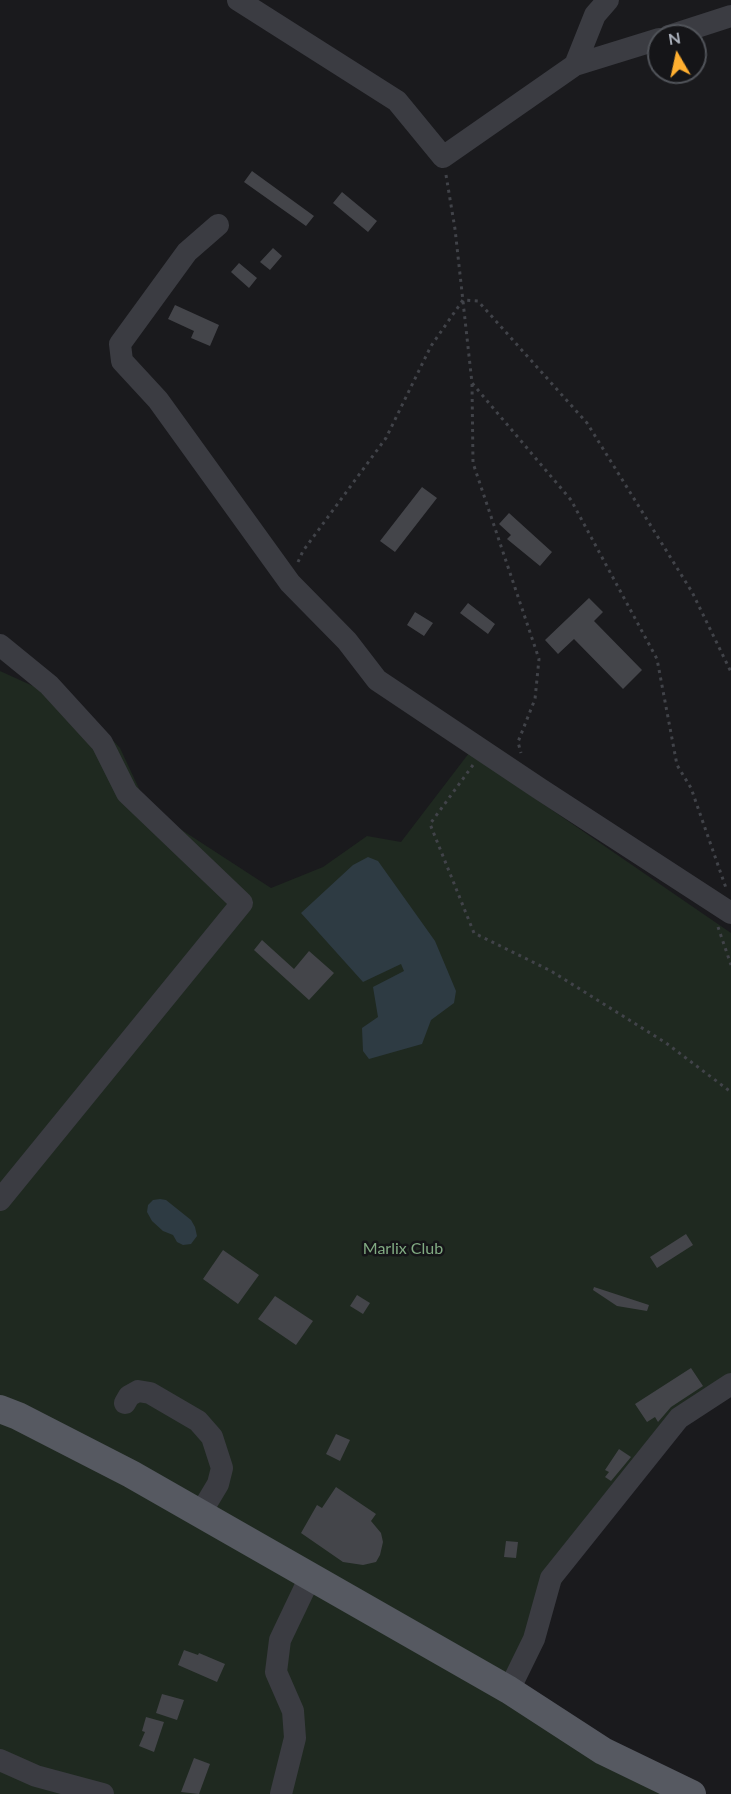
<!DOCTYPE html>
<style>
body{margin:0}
#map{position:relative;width:731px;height:1794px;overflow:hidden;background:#1a1a1d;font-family:Lato,sans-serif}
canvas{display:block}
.north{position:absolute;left:647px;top:24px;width:60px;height:60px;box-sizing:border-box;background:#151518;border:2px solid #51545a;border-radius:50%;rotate:351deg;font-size:16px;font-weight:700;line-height:24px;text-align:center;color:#acb2bd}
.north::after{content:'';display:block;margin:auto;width:21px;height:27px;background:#ffaf30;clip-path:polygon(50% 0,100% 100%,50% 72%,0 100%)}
</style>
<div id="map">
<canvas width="731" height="1794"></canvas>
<div class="north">N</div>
</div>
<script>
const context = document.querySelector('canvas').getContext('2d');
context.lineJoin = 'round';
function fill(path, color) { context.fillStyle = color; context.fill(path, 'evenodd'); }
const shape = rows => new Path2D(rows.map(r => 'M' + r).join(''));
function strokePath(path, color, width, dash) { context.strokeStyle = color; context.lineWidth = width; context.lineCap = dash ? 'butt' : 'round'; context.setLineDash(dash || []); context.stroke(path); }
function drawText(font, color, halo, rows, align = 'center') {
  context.font = font + ' Lato,sans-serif'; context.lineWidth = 5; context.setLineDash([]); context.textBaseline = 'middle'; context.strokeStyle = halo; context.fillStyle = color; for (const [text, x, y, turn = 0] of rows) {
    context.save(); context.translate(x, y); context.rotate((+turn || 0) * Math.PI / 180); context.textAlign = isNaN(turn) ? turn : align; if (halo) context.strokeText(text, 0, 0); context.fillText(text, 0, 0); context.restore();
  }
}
const green = shape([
 [0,671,33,686,93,719,120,748,148,808,271,888,323,867,367,836,401,842,469,753,731,933,731,1375,612,1497,506,1676,0,1396],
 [0,1413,692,1794,0,1794]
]);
const water = shape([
 [368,857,378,861,435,941,456,991,454,1003,431,1020,422,1044,369,1059,363,1051,362,1028,378,1017,373,987,404,971,401,964,363,982,301,913,353,865],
 [160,1199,166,1200,191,1220,195,1227,197,1236,191,1244,183,1245,177,1242,173,1235,163,1231,152,1221,147,1212,148,1205,153,1200]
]);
const building = shape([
 [252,171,314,216,306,226,244,182],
 [342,192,377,221,368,232,333,203],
 [273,248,282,256,270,270,260,262],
 [239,263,257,278,249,288,231,272],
 [175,305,219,325,210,346,191,338,194,331,168,319],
 [422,487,437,498,395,552,380,541],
 [509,513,552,552,540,566,507,539,511,535,499,524],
 [589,598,603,612,594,621,642,670,623,689,574,639,558,654,545,640],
 [468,603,495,624,488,634,460,613],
 [415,612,433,623,424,636,407,625],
 [262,940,294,969,309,951,334,973,309,1000,254,950],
 [686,1234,693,1245,657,1268,650,1257],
 [223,1250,259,1275,238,1304,203,1279],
 [594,1287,649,1305,647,1311,617,1306,593,1290],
 [357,1295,370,1303,363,1314,350,1306],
 [275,1296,313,1321,296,1345,258,1319],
 [691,1368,703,1386,671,1407,658,1422,655,1417,647,1422,635,1404],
 [336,1434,350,1440,340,1461,326,1454],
 [619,1449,631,1457,611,1481,605,1477,609,1472,605,1470],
 [336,1487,376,1514,371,1521,381,1533,383,1542,380,1555,376,1562,363,1565,343,1562,301,1533,317,1505,322,1508],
 [506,1541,518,1542,516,1558,504,1557],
 [184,1650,198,1655,199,1653,225,1664,217,1682,178,1665],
 [162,1694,184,1700,177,1720,156,1713],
 [146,1717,164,1722,154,1752,139,1746,145,1732,142,1731],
 [194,1758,210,1764,199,1794,181,1792]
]);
const path = shape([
 [446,175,455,229,472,383,571,500,657,659,677,765,691,788,726,888],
 [472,384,473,463,539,659,535,699,518,742,521,753],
 [298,562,303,551,386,438,431,346,463,300,478,301,587,423,692,592,731,672],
 [473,765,430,824,474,933,551,971,666,1043,731,1092],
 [718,927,731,965]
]);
const minor = shape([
 [238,0,397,101,443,157,575,65,659,39],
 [669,36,731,16],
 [575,65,595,15,608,0],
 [218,225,187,252,120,344,122,361,158,400,290,583,347,641,377,680,540,789,731,913],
 [0,645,49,685,102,743,127,793,242,903,0,1200],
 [125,1403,129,1396,138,1391,150,1393,198,1421,212,1437,222,1468,218,1484,200,1514],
 [509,1690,534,1639,551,1578,679,1418,731,1384],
 [0,1760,36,1776,103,1794],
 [281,1794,295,1738,293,1711,276,1672,280,1640,310,1577]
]);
const major = shape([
 [0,1409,18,1416,131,1474,509,1690,603,1751,692,1794]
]);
const parkNames = [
 ["Marlix Club",403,1249]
];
fill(green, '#1f2920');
fill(water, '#2e3b43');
fill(building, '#44454a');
strokePath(path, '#414349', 3, [3, 4.5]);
strokePath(minor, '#3b3c42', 22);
strokePath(major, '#565961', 28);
drawText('16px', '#81aa82', '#151518', parkNames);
</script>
